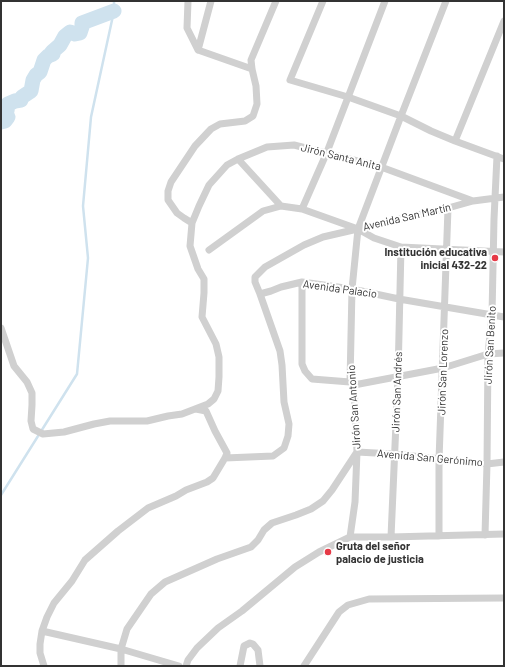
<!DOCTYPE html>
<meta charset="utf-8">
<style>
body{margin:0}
#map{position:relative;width:505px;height:667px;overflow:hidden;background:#fff;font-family:Barlow,sans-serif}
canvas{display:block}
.frame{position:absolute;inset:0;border:2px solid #333;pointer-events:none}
</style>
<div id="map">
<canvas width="505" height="667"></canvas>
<div class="frame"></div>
</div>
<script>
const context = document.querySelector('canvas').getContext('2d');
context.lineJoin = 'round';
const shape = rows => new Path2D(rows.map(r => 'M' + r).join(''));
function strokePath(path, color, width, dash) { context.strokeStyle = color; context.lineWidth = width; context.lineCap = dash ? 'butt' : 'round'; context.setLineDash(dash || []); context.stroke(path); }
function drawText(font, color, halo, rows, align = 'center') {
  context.font = font + ' Barlow,sans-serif'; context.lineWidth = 4; context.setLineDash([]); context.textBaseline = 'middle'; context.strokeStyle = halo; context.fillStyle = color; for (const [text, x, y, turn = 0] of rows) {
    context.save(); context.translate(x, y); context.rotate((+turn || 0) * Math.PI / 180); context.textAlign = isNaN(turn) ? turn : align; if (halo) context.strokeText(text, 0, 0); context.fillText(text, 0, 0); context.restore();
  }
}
const stream = shape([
 [1,495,77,374,88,258,83,206,91,117,114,11,114,1]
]);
const river = shape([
 [1,122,5,121,8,117,2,115,3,111,7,111,8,104,15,101,21,100,22,97,31,91,33,80,36,75,40,72,44,60,48,56,53,54,52,52,60,45,65,36,70,32,75,34,80,33,82,27,82,23,114,11]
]);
const minor = shape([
 [188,1,187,28,198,50],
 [211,1,198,50,252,69],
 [323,1,290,80,348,97,401,116,431,131,455,141,504,159],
 [455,141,504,21],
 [238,159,281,206,302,209,358,229,374,238,401,247,504,252],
 [504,197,473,201,448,208,323,237,304,245,265,267,255,277,255,282,260,294,271,291,281,287,302,282,352,289,399,299,504,317],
 [302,209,327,152,385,1],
 [192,223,184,218,177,213,168,200,168,191,171,182,195,146,211,129,220,124,245,121,253,116,257,104,256,86,252,69,251,60,276,1],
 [209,250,263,211,281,206],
 [302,282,302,364,305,371,312,379,350,382],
 [1,328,14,366,27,382,32,393,32,405,31,421,33,429,43,434,64,432,94,424,110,421,147,421,168,416,182,414,208,404,214,399,218,391,219,377,219,357,216,344,202,317,204,293,204,279,198,269,190,246,192,223,199,206,209,185,227,165,238,159,267,147,294,145,381,167,473,201],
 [354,385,443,368,488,354,504,353],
 [225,458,273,456,284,448,288,436,289,424,284,402,282,365,280,351,260,294],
 [485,535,487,464,488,354,492,315,494,219,497,156],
 [439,536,439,460,448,208],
 [350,537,355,502,357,452,354,385,350,382,352,289,358,229,401,116,446,1],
 [391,537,398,377,401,247],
 [42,631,121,649,179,666],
 [44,666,40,653,40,644,42,631,47,617,54,603,72,581,85,560,118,531,148,508,176,496,186,490,207,482,213,478,225,458,227,453,215,431,206,411,196,409],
 [121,666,121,649,127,629,151,594,165,582,217,559,251,547,258,540,264,530,272,523,296,515,311,509,323,501,332,490,357,452,394,454,487,464,504,462],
 [186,666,188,660,197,648,218,628,242,611,295,567,319,552,350,537,391,537,504,534],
 [240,666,244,646,250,643,253,644,258,650,260,666],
 [304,666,339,612,348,605,369,599,504,598]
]);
const markers = [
 [495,258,4,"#e63946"],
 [328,552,4,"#e63946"]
];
const streetNames = [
 ["Jirón Santa Anita",341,157,14],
 ["Avenida San Martín",407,217,-13],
 ["Avenida Palacio",340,289,8],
 ["Jirón San Benito",490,345,-87],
 ["Jirón San Lorenzo",443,372,-88],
 ["Jirón San Andrés",397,392,-88],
 ["Jirón San Antonio",354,407,-94],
 ["Avenida San Gerónimo",430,458,5]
];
const poiNames = [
 ["Institución educativa",487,252],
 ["inicial 432-22",487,265],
 ["Gruta del señor",336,546,"left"],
 ["palacio de justicia",336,559,"left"]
];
strokePath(stream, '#cfe2ee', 2.5);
strokePath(river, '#cfe2ee', 15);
strokePath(minor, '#d0d0d0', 7);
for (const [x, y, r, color] of markers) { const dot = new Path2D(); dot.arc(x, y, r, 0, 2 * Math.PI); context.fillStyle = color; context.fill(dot); strokePath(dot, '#fff', 1.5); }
drawText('11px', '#333', '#fff', streetNames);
drawText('bold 11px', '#333', '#fff', poiNames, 'right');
</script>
